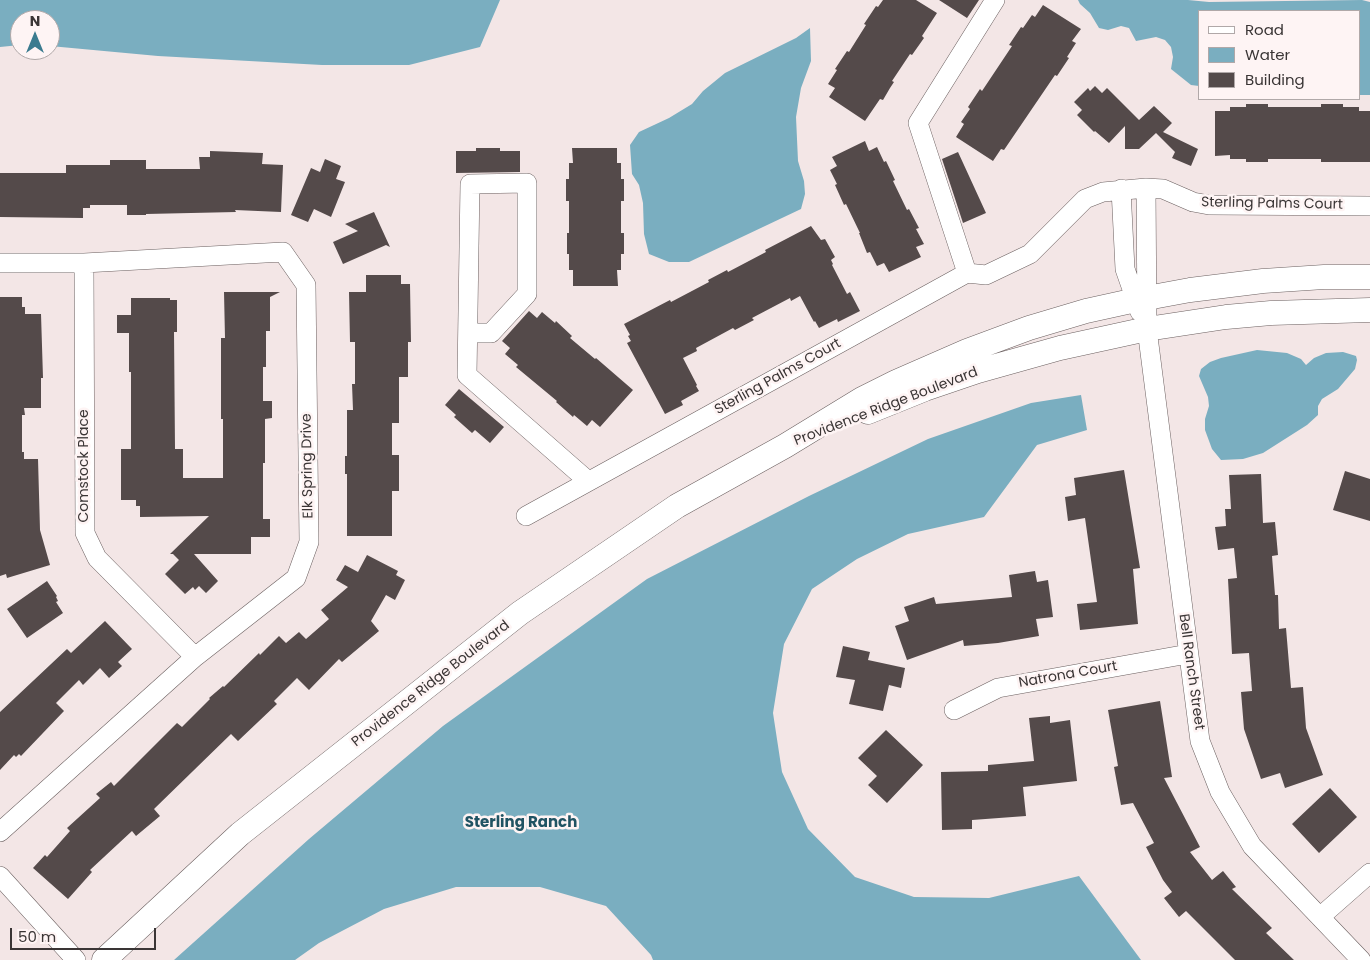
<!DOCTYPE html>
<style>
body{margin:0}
#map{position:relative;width:1370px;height:960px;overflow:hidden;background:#f3e6e6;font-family:Poppins,sans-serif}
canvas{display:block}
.legend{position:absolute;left:1198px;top:10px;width:162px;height:90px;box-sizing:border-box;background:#fef4f4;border:1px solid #b0a8a8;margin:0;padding:6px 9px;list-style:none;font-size:15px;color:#3a3535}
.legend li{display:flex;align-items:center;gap:10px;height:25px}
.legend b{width:25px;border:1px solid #b0a8a8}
.north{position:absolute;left:10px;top:10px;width:50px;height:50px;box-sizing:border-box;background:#fef4f4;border:1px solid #b0a8a8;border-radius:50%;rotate:0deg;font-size:14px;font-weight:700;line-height:20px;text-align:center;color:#3a3535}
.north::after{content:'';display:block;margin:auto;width:18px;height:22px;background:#3b7b8f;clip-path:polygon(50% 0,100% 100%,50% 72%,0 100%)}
.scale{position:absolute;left:10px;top:928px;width:146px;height:22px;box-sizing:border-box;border:2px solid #3a3535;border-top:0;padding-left:6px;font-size:15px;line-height:18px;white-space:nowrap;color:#3a3535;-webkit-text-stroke:4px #fef4f4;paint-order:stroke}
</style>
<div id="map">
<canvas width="1370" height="960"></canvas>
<ul class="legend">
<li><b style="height:6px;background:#fff"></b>Road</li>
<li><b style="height:14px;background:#7aaec0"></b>Water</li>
<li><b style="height:14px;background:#544a4a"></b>Building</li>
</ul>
<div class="north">N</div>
<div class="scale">50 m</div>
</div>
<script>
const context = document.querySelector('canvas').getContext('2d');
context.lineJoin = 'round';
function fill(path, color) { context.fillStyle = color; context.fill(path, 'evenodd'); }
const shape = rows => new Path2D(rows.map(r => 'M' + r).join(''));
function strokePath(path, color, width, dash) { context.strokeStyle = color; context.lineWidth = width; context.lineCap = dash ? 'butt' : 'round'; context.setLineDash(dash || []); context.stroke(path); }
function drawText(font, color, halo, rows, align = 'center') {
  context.font = font + ' Poppins,sans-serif'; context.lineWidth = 5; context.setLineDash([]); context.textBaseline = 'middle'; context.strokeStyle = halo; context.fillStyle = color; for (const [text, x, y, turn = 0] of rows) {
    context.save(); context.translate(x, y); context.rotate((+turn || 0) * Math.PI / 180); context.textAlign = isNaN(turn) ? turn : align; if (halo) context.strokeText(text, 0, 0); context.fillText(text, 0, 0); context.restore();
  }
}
const water = shape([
 [0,0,500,0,480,47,409,65,322,65,158,56,50,46,50,20,20,20,20,45,0,47],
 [1078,0,1188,0,1209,2,1362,0,1370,2,1370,95,1359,95,1359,11,1199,11,1199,86,1191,85,1171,69,1173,57,1171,47,1165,40,1156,37,1136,41,1129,28,1121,26,1108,30,1099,28,1090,13,1080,4],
 [810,28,811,61,801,88,796,117,798,161,804,181,805,194,801,209,689,262,669,262,649,254,644,234,643,203,639,185,632,174,630,145,639,132,669,118,692,104,703,91,725,73,796,38],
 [1257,350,1287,353,1301,359,1306,365,1314,358,1326,353,1343,352,1356,356,1357,360,1355,369,1338,389,1322,399,1318,406,1318,415,1307,425,1263,453,1243,459,1221,460,1212,449,1205,430,1205,419,1209,406,1208,397,1199,376,1201,369,1210,362,1221,358],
 [1081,395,1087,430,1037,445,984,517,908,534,857,559,812,589,784,644,773,713,782,772,808,829,855,877,914,897,989,898,1079,876,1141,960,653,960,651,955,606,906,540,887,456,887,384,909,319,943,295,960,174,960,309,839,443,726,647,579,809,496,928,439,1031,403]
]);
const building = shape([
 [883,0,916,0,937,13,922,36,924,38,912,55,910,54,892,81,894,82,890,88,883,100,880,99,865,121,829,97,835,88,828,84,837,70,835,69,847,51,849,52,866,25,864,24,876,6,878,7],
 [939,0,979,0,967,18],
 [1043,5,1081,29,1072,41,1076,43,1067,57,1069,58,1057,76,1055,75,1004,150,1001,149,993,161,956,137,964,124,961,122,970,109,968,107,980,89,982,91,1012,46,1009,45,1021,27,1023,28,1032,15,1035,17],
 [1095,86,1102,93,1107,88,1139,120,1154,106,1172,123,1163,132,1198,149,1191,166,1172,158,1175,152,1156,133,1139,149,1125,149,1125,126,1109,143,1095,131,1094,132,1077,115,1082,110,1074,102,1088,88,1090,91],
 [1246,104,1268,104,1268,107,1321,107,1321,104,1343,104,1343,107,1359,107,1359,111,1370,111,1370,162,1321,162,1321,159,1268,159,1268,162,1246,162,1246,159,1230,159,1230,155,1215,156,1215,111,1230,111,1230,107,1246,107],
 [865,141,869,151,877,147,884,162,886,161,895,180,893,181,907,210,909,209,919,228,916,229,924,244,916,247,921,257,889,272,884,263,877,266,870,252,867,253,859,233,860,233,846,204,844,205,835,185,837,184,830,170,837,166,832,157],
 [476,148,500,148,500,151,520,151,520,172,456,173,456,151,476,151],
 [572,148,617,148,617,163,621,163,621,179,624,179,624,201,621,201,621,233,624,233,624,254,621,254,621,270,617,270,618,286,573,286,573,270,569,270,569,254,567,254,567,233,569,233,569,201,566,201,566,179,569,179,569,163,573,163],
 [210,151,263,153,262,164,283,165,281,212,235,210,236,212,146,214,146,215,127,215,127,205,90,205,90,208,83,208,83,218,0,217,0,173,66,173,66,165,110,165,110,160,146,160,146,169,200,169,199,157,210,157],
 [958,152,986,213,963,223,942,159],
 [325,159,341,166,336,179,345,182,331,217,314,209,308,222,291,215,311,168,320,172],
 [374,212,390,247,386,245,343,264,333,242,358,231,345,224],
 [811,226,821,240,825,239,835,257,831,260,833,264,832,265,847,294,850,292,860,311,838,322,837,319,819,328,815,321,814,322,800,296,791,301,790,298,752,318,754,320,735,330,733,328,696,348,697,351,683,358,697,385,696,386,699,391,681,401,683,405,665,414,627,343,631,341,628,336,630,335,624,324,670,300,671,302,709,282,708,280,727,270,728,272,766,252,765,250],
 [366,275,401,275,401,284,410,284,411,342,408,342,408,377,399,377,399,423,392,423,392,455,399,455,399,491,392,491,392,536,347,536,347,474,345,474,345,456,347,456,347,410,353,410,352,384,355,384,355,342,350,342,349,292,366,292],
 [224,292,280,292,270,297,270,331,266,331,266,367,263,367,263,401,272,401,272,418,265,419,265,463,263,463,263,519,270,519,270,537,251,537,251,554,194,554,218,581,206,593,199,586,195,590,193,587,185,594,165,574,179,560,173,554,170,554,209,516,140,517,140,506,136,506,136,500,121,500,121,449,131,449,131,372,129,372,129,333,117,333,117,315,131,315,131,298,170,298,170,300,177,300,177,332,174,332,175,449,183,449,183,478,223,478,223,419,221,419,221,338,225,338],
 [0,297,22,297,22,307,25,307,25,314,41,314,43,378,41,378,41,408,24,408,25,415,22,415,22,452,24,452,24,459,38,459,40,530,50,565,7,578,6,574,0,576],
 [529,311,537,318,542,312,555,323,556,321,572,336,570,338,595,359,596,358,633,390,600,427,592,420,587,426,574,415,573,417,556,402,557,401,516,367,518,365,505,354,510,348,502,341],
 [459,389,504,427,490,443,475,430,472,433,454,417,456,415,445,405],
 [1124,470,1140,568,1133,569,1138,624,1080,630,1077,604,1097,602,1085,518,1068,521,1065,497,1076,495,1074,478],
 [1345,471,1370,479,1370,521,1333,510],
 [1261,474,1263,523,1275,522,1278,555,1272,556,1275,595,1278,595,1279,629,1286,628,1291,688,1303,687,1306,728,1323,775,1285,788,1280,773,1261,779,1244,729,1241,692,1252,691,1249,653,1232,654,1228,579,1237,578,1234,548,1218,550,1215,527,1226,526,1225,509,1231,509,1229,475],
 [367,555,398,571,396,575,405,580,395,600,386,595,371,621,379,631,342,662,339,659,309,690,297,678,274,701,277,704,238,741,231,734,154,809,160,816,136,836,132,831,90,870,92,872,68,899,33,868,45,855,47,857,70,831,67,828,100,798,96,794,111,782,114,786,177,723,182,727,210,699,209,698,223,686,224,687,259,653,260,655,279,636,286,643,299,632,306,639,329,619,321,610,348,587,336,580,345,565,358,572],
 [1035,571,1037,582,1048,580,1053,617,1036,619,1039,636,998,643,964,646,963,640,907,660,895,626,909,621,904,607,934,597,936,604,1012,597,1009,575],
 [47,581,57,596,56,597,58,601,56,602,63,613,27,638,7,609],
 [105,621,132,649,118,662,122,666,109,678,100,668,83,685,79,680,56,703,64,711,21,756,19,754,16,757,14,755,0,770,0,712,67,649,71,653],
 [843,646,870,652,868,660,905,668,901,688,889,685,883,711,849,704,855,680,836,677],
 [1160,701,1172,777,1164,778,1200,847,1190,852,1212,880,1223,871,1236,887,1232,889,1272,928,1266,933,1294,960,1235,960,1186,911,1179,917,1164,898,1172,892,1163,880,1146,847,1154,843,1133,803,1121,805,1114,767,1118,766,1108,710],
 [1050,716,1050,723,1070,720,1077,781,1023,787,1026,816,972,820,972,829,942,830,941,772,988,771,988,765,1034,761,1029,718],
 [886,730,923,765,887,803,868,785,877,776,858,758],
 [1330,788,1357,817,1319,853,1292,824]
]);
const minor = shape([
 [995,0,918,123,967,273,986,275,1030,254,1085,199,1103,192,1146,188,1163,189,1193,202,1209,205,1370,206],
 [1146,188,1147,329,1200,741,1220,792,1252,846,1361,960],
 [1121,189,1125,269,1140,312],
 [0,263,84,263,283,252,306,285,309,542,296,578,195,657,0,832],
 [84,263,85,533,97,558,195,657],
 [468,333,491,333,527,294,527,183,470,184,467,375,588,481],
 [526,516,967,273],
 [954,710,998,688,1188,654],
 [0,876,76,960],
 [1320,917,1370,873]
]);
const tertiary = shape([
 [868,412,925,389,978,371,1060,348,1147,329,1226,317,1271,313,1370,310],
 [104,960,240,834,520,613,677,506,785,446,862,399,896,382,967,351,1029,328,1086,311,1136,300,1190,290,1263,281,1324,277,1370,277]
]);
const streetNames = [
 ["Sterling Palms Court",1272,204,1],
 ["Sterling Palms Court",778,377,-29],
 ["Providence Ridge Boulevard",886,407,-21],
 ["Comstock Place",84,466,-90],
 ["Elk Spring Drive",308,466,-91],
 ["Bell Ranch Street",1191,672,82],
 ["Natrona Court",1068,675,-10],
 ["Providence Ridge Boulevard",431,684,-38]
];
const neighbourhoodNames = [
 ["Sterling Ranch",521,823]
];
fill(water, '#7aaec0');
fill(building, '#544a4a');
strokePath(minor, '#6b6060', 20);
strokePath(tertiary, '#6b6060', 25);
strokePath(minor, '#fff', 19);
strokePath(tertiary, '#fff', 24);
drawText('14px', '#3a3535', '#fef4f4', streetNames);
drawText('bold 15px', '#205363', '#fef4f4', neighbourhoodNames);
</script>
